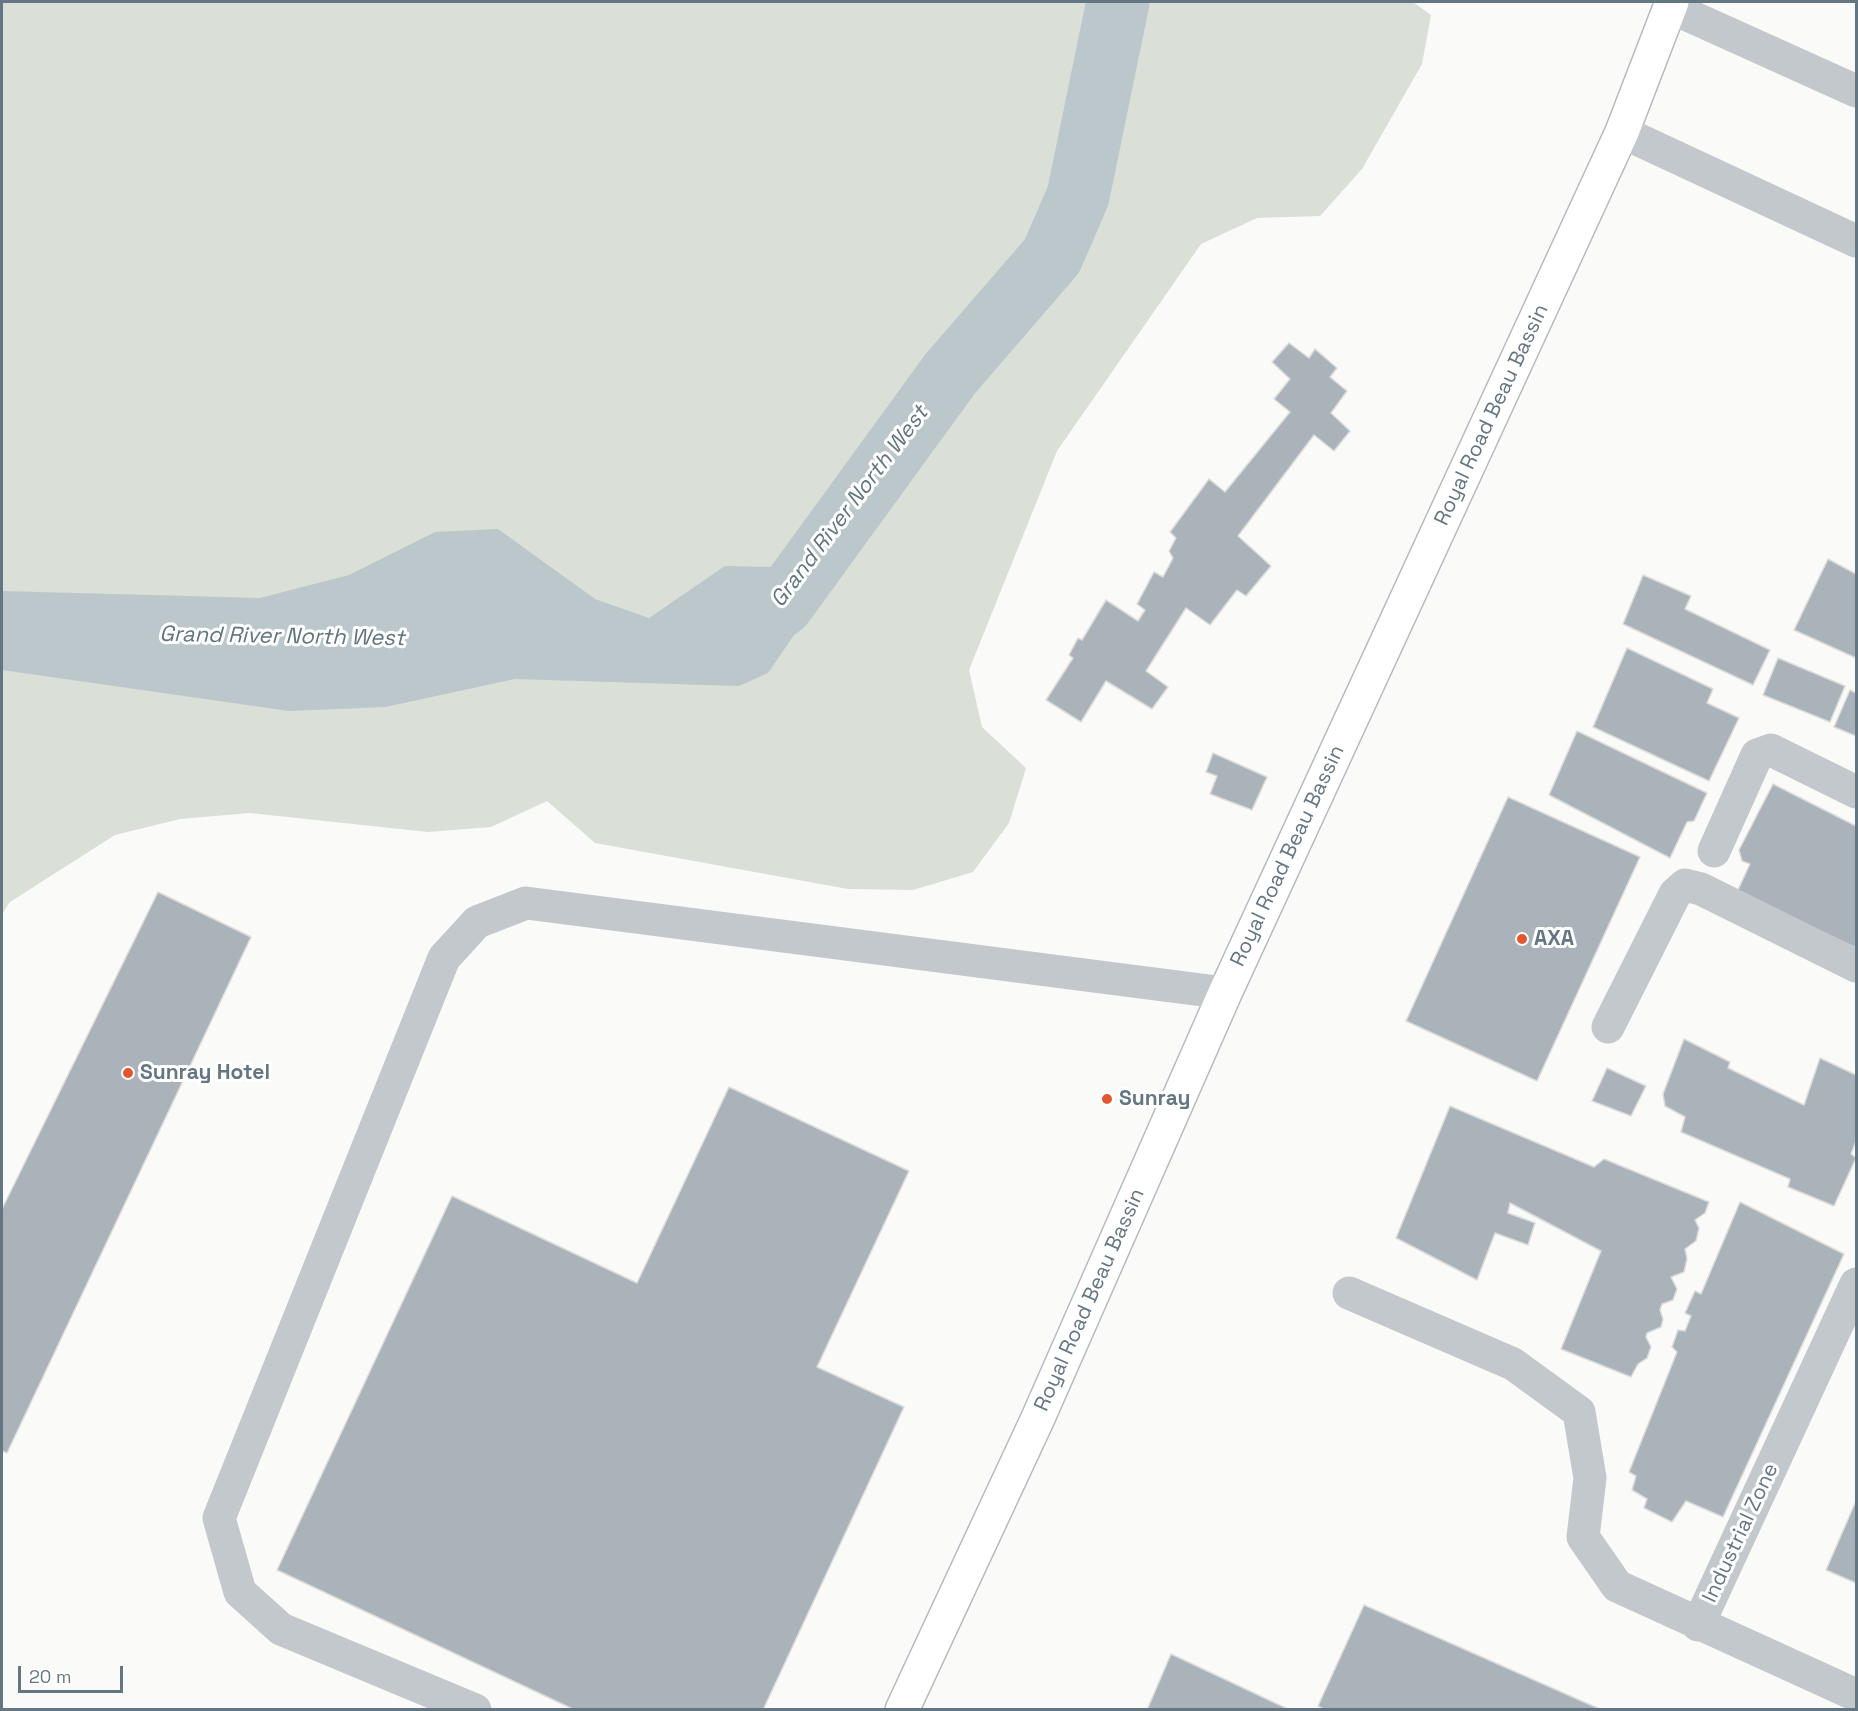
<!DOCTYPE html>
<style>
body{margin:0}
#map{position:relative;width:1858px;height:1711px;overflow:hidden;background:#fafaf8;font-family:"Space Grotesk",sans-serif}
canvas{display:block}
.frame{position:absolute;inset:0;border:3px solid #657683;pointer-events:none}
.scale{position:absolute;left:18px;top:1666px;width:105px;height:27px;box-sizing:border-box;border:3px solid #657683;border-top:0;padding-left:8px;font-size:18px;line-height:21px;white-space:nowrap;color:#657683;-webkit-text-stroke:4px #fff;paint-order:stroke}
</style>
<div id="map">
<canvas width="1858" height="1711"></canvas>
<div class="frame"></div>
<div class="scale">20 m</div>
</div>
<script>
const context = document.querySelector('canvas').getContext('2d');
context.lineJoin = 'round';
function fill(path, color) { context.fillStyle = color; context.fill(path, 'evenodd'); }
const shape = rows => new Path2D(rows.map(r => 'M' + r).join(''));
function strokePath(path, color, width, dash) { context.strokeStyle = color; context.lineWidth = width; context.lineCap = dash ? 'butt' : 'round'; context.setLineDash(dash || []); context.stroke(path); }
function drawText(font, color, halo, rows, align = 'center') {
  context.font = font + ' "Space Grotesk",sans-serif'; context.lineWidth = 6; context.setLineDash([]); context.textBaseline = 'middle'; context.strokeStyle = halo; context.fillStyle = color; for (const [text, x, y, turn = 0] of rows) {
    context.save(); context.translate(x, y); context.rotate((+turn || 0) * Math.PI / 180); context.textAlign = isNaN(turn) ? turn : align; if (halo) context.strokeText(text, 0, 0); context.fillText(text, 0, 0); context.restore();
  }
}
const green = shape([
 [2,2,1413,2,1431,15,1422,64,1362,169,1320,216,1257,218,1201,244,1057,451,969,670,982,727,1026,768,1009,823,973,872,913,890,848,889,595,843,547,801,491,827,428,832,250,813,180,819,115,835,10,902,2,914]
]);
const water = shape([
 [498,529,595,599,649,618,725,566,815,568,820,597,768,673,739,686,515,679,385,707,289,711,2,670,2,591,260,598,349,575,435,532]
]);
const river = shape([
 [745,625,757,622,782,605,950,374,1052,256,1078,196,1118,2]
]);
const building = shape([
 [1289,343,1309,358,1315,349,1337,368,1330,377,1347,391,1331,413,1350,431,1334,451,1314,435,1238,536,1271,566,1246,596,1237,590,1210,625,1186,608,1146,671,1168,687,1152,709,1106,681,1081,722,1046,700,1073,658,1069,655,1078,638,1082,640,1106,600,1138,621,1145,610,1137,604,1154,572,1163,577,1173,558,1169,551,1176,538,1170,532,1209,479,1225,492,1290,412,1274,399,1290,379,1272,362,1289,343],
 [1828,559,1856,574,1856,658,1794,630,1828,559],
 [1643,575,1691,596,1685,609,1770,650,1753,685,1623,624,1643,575],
 [1627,648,1713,689,1707,703,1739,718,1709,781,1593,727,1627,648],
 [1778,658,1845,686,1830,722,1763,695,1778,658],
 [1850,690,1856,693,1856,736,1834,727,1850,690],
 [1577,731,1707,793,1694,821,1687,822,1670,858,1549,795,1577,731],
 [1213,753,1267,777,1252,810,1210,794,1217,776,1206,772,1213,753],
 [1773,784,1856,826,1856,948,1737,892,1750,864,1742,861,1739,850,1773,784],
 [1508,797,1640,857,1537,1081,1406,1021,1508,797],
 [158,892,251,937,7,1453,2,1451,2,1209,158,892],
 [1684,1039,1730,1062,1728,1068,1804,1105,1820,1058,1856,1075,1856,1141,1851,1154,1856,1158,1834,1206,1788,1187,1790,1179,1681,1132,1685,1117,1665,1106,1663,1094,1684,1039],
 [1607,1068,1646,1086,1631,1116,1592,1101,1607,1068],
 [729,1087,909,1171,817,1367,904,1407,763,1710,575,1710,277,1570,452,1196,637,1283,729,1087],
 [1450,1106,1594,1167,1604,1159,1709,1202,1705,1213,1695,1220,1699,1228,1696,1241,1685,1249,1687,1259,1684,1272,1671,1277,1677,1289,1673,1300,1662,1304,1660,1310,1663,1319,1661,1327,1647,1333,1646,1337,1651,1347,1647,1358,1638,1364,1631,1377,1561,1349,1601,1251,1510,1203,1508,1213,1535,1223,1528,1245,1495,1233,1477,1280,1396,1238,1450,1106],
 [1740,1202,1844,1254,1723,1517,1686,1501,1672,1522,1644,1508,1647,1499,1632,1490,1636,1476,1629,1472,1677,1352,1672,1347,1678,1330,1685,1331,1691,1316,1685,1313,1695,1291,1701,1294,1740,1202],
 [1856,1501,1856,1583,1826,1570,1856,1501],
 [1364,1605,1602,1710,1325,1710,1318,1706,1364,1605],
 [1171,1654,1290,1710,1147,1710,1171,1654]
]);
const minor = shape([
 [1670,7,1856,91],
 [1622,132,1856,241],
 [1714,851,1757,755,1771,750,1856,792],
 [1608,1027,1675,894,1685,885,1701,889,1856,966],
 [1349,1293,1513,1364,1579,1412,1590,1478,1583,1537,1617,1586,1856,1695],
 [1698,1625,1856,1284],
 [475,1710,281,1629,240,1592,219,1518,444,958,477,922,526,903,1225,993]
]);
const major = shape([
 [902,1710,1038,1418,1225,993,1622,132,1672,2]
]);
const markers = [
 [1522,939,6,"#e4572e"],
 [128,1073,6,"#e4572e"],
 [1107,1099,6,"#e4572e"]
];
const streetNames = [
 ["Royal Road Beau Bassin",1492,415,-65],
 ["Royal Road Beau Bassin",1288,856,-65],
 ["Royal Road Beau Bassin",1090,1300,-66],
 ["Industrial Zone",1741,1533,-65]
];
const poiNames = [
 ["AXA",1534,939],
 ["Sunray Hotel",140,1073],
 ["Sunray",1119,1099]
];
const waterNames = [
 ["Grand River North West",850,507,-53],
 ["Grand River North West",282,637,1]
];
fill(green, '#dadfd7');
fill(water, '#bbc7cb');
strokePath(river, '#bbc7cb', 63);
fill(building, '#aab3b9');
strokePath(building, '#dcdcda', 1.5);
strokePath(major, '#b5babe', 36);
strokePath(minor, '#c3c8cc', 33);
strokePath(major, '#fff', 33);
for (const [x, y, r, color] of markers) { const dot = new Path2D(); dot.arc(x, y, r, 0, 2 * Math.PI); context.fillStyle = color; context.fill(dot); strokePath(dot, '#fff', 2); }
drawText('21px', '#657683', '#fff', streetNames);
drawText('bold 21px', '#657683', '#fff', poiNames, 'left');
drawText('italic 22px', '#60757c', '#fff', waterNames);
</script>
